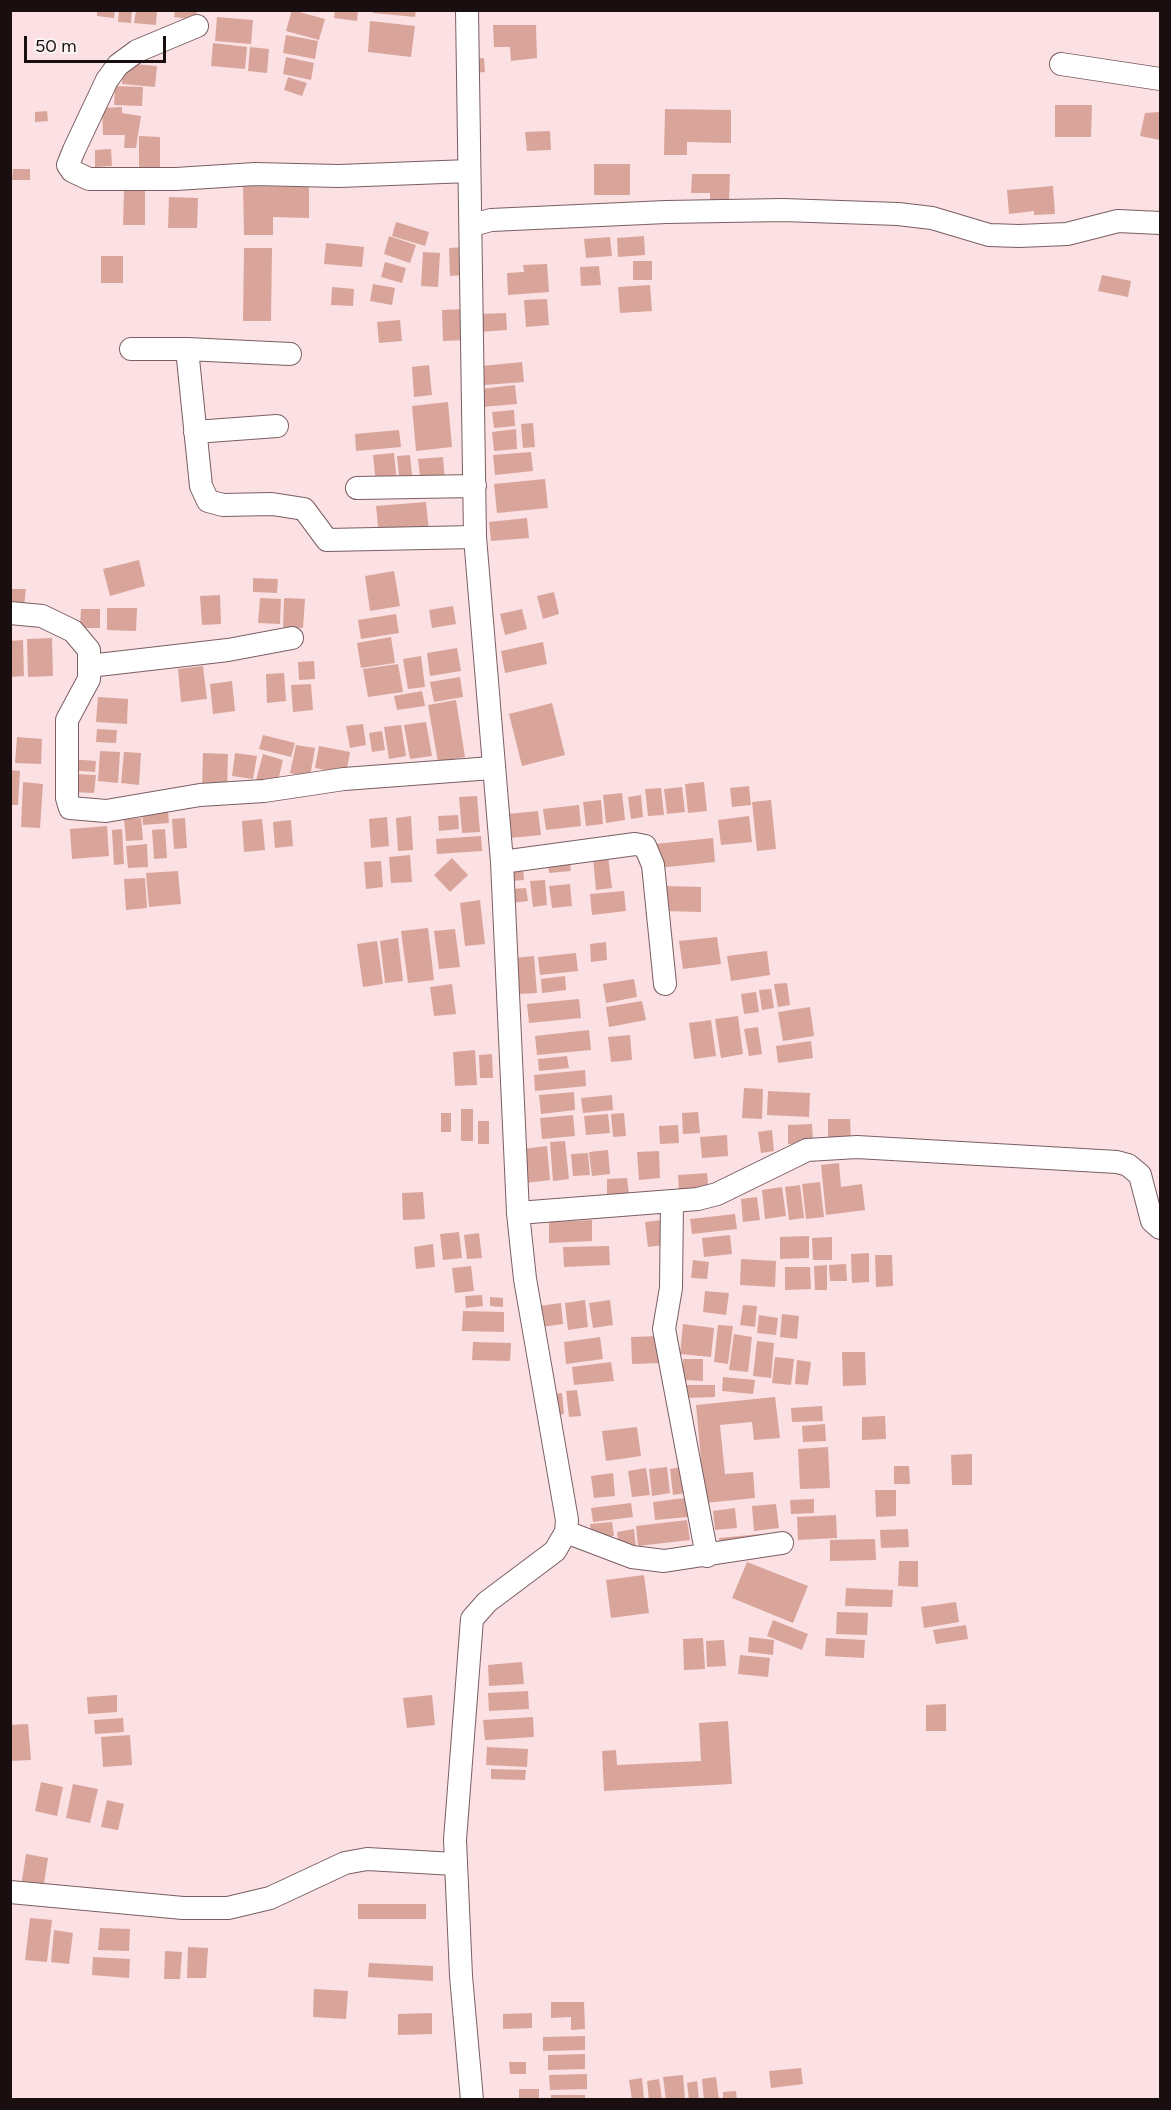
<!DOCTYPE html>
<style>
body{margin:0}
#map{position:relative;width:1171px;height:2110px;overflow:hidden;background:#fbe0e4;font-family:Figtree,sans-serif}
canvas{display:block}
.frame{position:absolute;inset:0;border:12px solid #190e10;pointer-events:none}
.scale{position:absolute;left:24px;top:36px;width:142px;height:27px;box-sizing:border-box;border:3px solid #190e10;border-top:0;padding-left:8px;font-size:18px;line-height:21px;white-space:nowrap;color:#190e10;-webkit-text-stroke:4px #faf3f4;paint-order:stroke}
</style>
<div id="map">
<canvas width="1171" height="2110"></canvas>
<div class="frame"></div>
<div class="scale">50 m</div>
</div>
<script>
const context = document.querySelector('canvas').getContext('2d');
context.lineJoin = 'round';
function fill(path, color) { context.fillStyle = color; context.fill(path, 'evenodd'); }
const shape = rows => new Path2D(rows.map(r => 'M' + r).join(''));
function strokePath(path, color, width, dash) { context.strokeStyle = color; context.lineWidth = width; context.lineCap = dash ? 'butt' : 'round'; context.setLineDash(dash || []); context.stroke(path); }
const building = shape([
 [97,10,115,10,114,18,97,16],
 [119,10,132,10,131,23,118,22],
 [136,10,157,10,156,25,134,23],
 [175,10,197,10,196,20,174,17],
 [292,10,325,19,319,40,286,31],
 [335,10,358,10,357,21,334,18],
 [373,10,416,10,415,17,373,13],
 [217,17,253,20,251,44,215,41],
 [370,21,415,26,411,57,368,52],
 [493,25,536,25,537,58,511,61,510,47,494,47],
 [286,35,318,41,315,59,283,53],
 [213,43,247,47,245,69,211,66],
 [250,47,269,49,267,73,248,71],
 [286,57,314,63,311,80,283,74],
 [484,58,485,72,472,73,471,59],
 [123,63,157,66,155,87,122,84],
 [288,77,307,83,302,96,284,90],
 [115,86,143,87,142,106,114,105],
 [1055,105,1092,105,1091,137,1055,137],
 [122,107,122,113,141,116,136,148,124,148,125,135,103,135,102,108],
 [665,109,731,110,731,143,687,142,687,155,664,155],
 [47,111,48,121,35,122,35,112],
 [1160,112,1160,140,1140,136,1145,113],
 [550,131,551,150,527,151,525,132],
 [139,136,160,137,160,168,139,168],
 [111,149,112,166,95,167,95,150],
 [594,164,630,164,630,195,594,195],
 [13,169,30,169,30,180,12,180],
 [692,174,730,174,729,202,710,203,710,193,691,193],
 [243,186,309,187,309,218,273,217,273,235,244,235],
 [1053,186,1055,214,1034,215,1034,211,1009,214,1007,190],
 [124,190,145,190,145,225,123,225],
 [169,197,198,198,197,228,168,228],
 [396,222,429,232,425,246,392,236],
 [389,236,416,245,410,263,384,254],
 [644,236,645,255,618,257,617,238],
 [610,237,612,256,586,258,584,239],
 [326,243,364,247,362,267,324,264],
 [465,247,465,275,450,276,449,248],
 [244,248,272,248,271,321,243,321],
 [423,252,440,253,438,287,421,286],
 [101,256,123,256,123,283,101,283],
 [633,261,652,261,652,280,633,280],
 [385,262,406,268,402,283,381,277],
 [547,264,549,292,508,295,507,273,524,272,523,265],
 [599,266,601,285,581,286,580,267],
 [1102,275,1131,281,1128,297,1098,291],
 [373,284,395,288,392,305,370,301],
 [650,285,652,311,620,313,618,287],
 [332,287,354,289,353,306,331,305],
 [547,299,549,325,526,327,524,300],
 [466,309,467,340,443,341,442,310],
 [506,313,507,330,479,332,478,314],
 [400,320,402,341,379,343,377,322],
 [522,362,524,382,484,385,482,366],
 [429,365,432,395,414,397,412,367],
 [515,385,517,404,482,407,481,389],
 [448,402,452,447,416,451,412,406],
 [514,410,515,426,494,428,492,412],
 [533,423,535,447,523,448,521,424],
 [516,429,517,449,494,451,492,432],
 [399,430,401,447,356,451,355,434],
 [531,452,533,471,495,475,493,455],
 [394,453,397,483,376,485,373,455],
 [410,455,413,485,400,486,397,456],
 [443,457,445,482,421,485,418,459],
 [545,479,548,508,497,513,494,484],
 [426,502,429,531,379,536,376,506],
 [527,518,529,538,491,541,489,522],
 [139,560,145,586,110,596,103,569],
 [394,571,400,606,370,611,365,576],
 [253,578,278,579,277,593,253,592],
 [10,589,26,589,24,606,10,606],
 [554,592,559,614,543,619,537,596],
 [220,595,221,624,202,625,200,596],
 [260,598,281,599,280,624,258,623],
 [284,598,305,599,303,628,283,627],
 [453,606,456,624,432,628,429,610],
 [107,608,137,608,136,631,107,630],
 [81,609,100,609,100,628,80,628],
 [522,609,527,629,505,635,500,614],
 [396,614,399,633,361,639,358,620],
 [391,637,395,663,361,668,357,643],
 [52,638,53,676,28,677,27,639],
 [23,640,24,676,10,677,10,641],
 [543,642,547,664,505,673,501,651],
 [457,648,461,671,430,676,427,653],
 [421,656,425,687,408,689,403,659],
 [314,661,315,679,299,680,298,662],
 [398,664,403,692,368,697,363,669],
 [203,666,207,699,181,702,178,669],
 [284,673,286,701,267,703,266,674],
 [460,677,463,697,434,702,430,682],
 [232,681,235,711,213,714,210,684],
 [311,684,313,710,293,712,291,685],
 [422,691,425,706,397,710,394,696],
 [98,697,128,699,127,724,96,722],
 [456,700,465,757,438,762,428,705],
 [552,703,565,755,522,766,509,714],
 [426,722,432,756,410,759,404,725],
 [363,724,366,745,350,748,346,726],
 [401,725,406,756,389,759,384,727],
 [97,729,117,730,116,743,96,742],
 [382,731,385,750,372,752,369,733],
 [263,735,295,743,291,757,259,749],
 [17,737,42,739,41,764,15,763],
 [296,745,315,748,310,777,290,773],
 [319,746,350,752,346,774,315,768],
 [100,751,120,752,118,783,98,781],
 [124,752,141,753,139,785,121,783],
 [203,753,228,754,227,790,202,789],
 [235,753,257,756,253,779,232,776],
 [263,754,283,760,276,789,255,784],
 [70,759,96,761,95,772,70,770],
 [10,770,20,771,18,805,10,805],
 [73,774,96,775,94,793,72,792],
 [23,782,43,784,40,828,21,827],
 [704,782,707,811,688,813,685,784],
 [749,786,751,805,732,807,730,788],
 [682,787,685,812,667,814,664,789],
 [661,788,664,815,648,816,645,789],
 [622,793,625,820,606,823,603,795],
 [641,795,643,817,631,819,628,797],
 [477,796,480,832,462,833,459,797],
 [601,800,603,824,586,826,583,802],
 [771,800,776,849,757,851,752,802],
 [579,805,581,826,546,830,543,809],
 [168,811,169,823,143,825,142,813],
 [538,811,541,835,510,838,507,814],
 [458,815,459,829,439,831,438,816],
 [411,816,413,850,398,851,396,818],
 [749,816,752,842,721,845,718,820],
 [387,817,389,846,371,848,369,819],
 [141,818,143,840,126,841,124,819],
 [185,818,187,848,174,849,172,819],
 [262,819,265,850,244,852,242,821],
 [291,820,293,846,275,848,273,822],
 [107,826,109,856,72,859,70,829],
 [122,829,124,864,114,865,112,830],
 [165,829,167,858,154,859,152,830],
 [481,836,482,851,437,854,436,839],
 [713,838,715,862,658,868,655,844],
 [147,844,148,867,128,868,126,846],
 [569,854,571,871,549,873,547,856],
 [410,855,412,882,391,883,389,857],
 [608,856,612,888,596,890,593,857],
 [452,858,468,875,450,892,434,875],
 [381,861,383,887,366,889,364,862],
 [523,864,524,880,511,881,510,866],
 [178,871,181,904,149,907,146,873],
 [145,878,147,908,126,910,124,879],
 [545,880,547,905,533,907,530,881],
 [570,884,572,906,552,908,549,886],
 [665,886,701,887,701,912,664,911],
 [526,888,528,901,512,903,511,889],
 [624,891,626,911,592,915,590,894],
 [480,900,485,944,465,946,460,903],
 [428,928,434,980,408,983,401,931],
 [455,929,460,967,439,969,434,931],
 [717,937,721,964,683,969,679,941],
 [398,938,403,981,385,983,380,941],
 [377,941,383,984,363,987,357,944],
 [606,942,607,960,591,962,590,944],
 [767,951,770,975,731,981,727,956],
 [576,953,578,971,540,975,538,957],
 [534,956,537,993,518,994,515,958],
 [565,976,566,990,542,993,541,979],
 [634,979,637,997,606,1003,603,984],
 [787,983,790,1005,778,1007,774,984],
 [452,984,456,1014,434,1016,430,987],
 [771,989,774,1008,762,1010,759,990],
 [756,992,759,1012,744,1014,741,994],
 [579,999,581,1018,529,1023,527,1004],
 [642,1001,646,1020,609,1027,606,1007],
 [810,1007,814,1036,783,1041,778,1012],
 [738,1016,743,1054,721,1058,715,1019],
 [711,1020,716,1056,694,1059,689,1023],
 [758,1027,762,1054,749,1056,744,1029],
 [589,1030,591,1050,537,1055,535,1036],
 [630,1035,632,1060,611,1062,608,1037],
 [811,1041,813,1058,778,1063,776,1046],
 [475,1050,477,1085,455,1086,453,1052],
 [492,1054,493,1078,480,1078,479,1055],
 [567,1056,569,1068,539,1071,538,1059],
 [585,1070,586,1086,535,1091,534,1075],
 [744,1088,763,1089,762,1119,742,1118],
 [768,1091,810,1093,809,1117,767,1115],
 [574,1092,575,1110,541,1114,539,1095],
 [612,1095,613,1110,583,1113,581,1098],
 [461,1109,473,1109,473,1141,461,1141],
 [698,1112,700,1133,683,1134,682,1113],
 [441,1113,451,1113,451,1132,441,1132],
 [624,1113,626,1136,613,1137,611,1114],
 [608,1114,610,1133,586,1135,584,1116],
 [573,1115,575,1136,542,1139,540,1118],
 [828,1119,850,1119,851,1138,828,1138],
 [478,1121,489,1121,489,1144,478,1144],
 [812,1124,813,1143,788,1144,788,1125],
 [678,1125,679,1143,660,1144,659,1126],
 [772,1130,774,1151,761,1153,758,1132],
 [727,1135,728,1156,702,1158,700,1137],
 [565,1141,569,1179,553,1181,550,1142],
 [547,1146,550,1180,526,1183,523,1149],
 [608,1150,610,1174,592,1176,589,1152],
 [659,1151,660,1178,639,1180,637,1152],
 [588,1153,590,1175,573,1176,571,1154],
 [839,1163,841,1187,862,1184,865,1210,826,1215,821,1165],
 [707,1173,709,1192,679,1194,678,1175],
 [627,1178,629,1194,607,1195,607,1179],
 [820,1182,824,1217,806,1219,802,1184],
 [800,1185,804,1218,789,1220,785,1187],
 [782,1187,786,1216,765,1219,762,1190],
 [423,1192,425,1219,403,1220,402,1193],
 [757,1197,760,1220,743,1222,741,1199],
 [735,1214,737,1229,692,1234,690,1219],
 [592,1220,592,1241,549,1243,549,1222],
 [661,1220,664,1245,648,1247,645,1222],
 [459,1232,462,1258,443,1260,440,1234],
 [479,1233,482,1258,467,1259,464,1235],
 [730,1235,732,1254,704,1257,702,1238],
 [809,1236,809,1258,780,1259,780,1237],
 [832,1237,832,1260,813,1260,812,1238],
 [433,1244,435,1267,416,1269,414,1247],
 [609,1246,610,1265,564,1267,563,1247],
 [869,1253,869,1282,852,1283,851,1254],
 [875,1255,892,1255,893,1286,876,1287],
 [741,1259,776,1261,775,1287,740,1285],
 [693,1260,709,1262,707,1279,691,1278],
 [846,1264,847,1281,830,1281,829,1265],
 [827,1265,827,1290,815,1290,814,1266],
 [471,1266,474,1291,455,1293,452,1268],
 [785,1267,810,1267,811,1289,785,1290],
 [705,1291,729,1293,726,1315,703,1312],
 [482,1295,483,1306,466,1308,465,1296],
 [490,1297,503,1298,503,1307,490,1306],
 [585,1300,588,1327,568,1330,565,1303],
 [610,1300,613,1325,593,1328,589,1303],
 [561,1303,563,1324,542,1327,539,1306],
 [743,1305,757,1306,755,1327,740,1325],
 [463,1311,504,1312,504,1332,462,1331],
 [782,1314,799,1316,797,1339,780,1337],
 [759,1315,778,1318,776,1335,757,1333],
 [683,1324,714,1328,711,1357,680,1354],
 [718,1325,733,1326,728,1364,714,1362],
 [734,1334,752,1337,748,1372,729,1370],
 [659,1336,660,1363,632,1364,631,1337],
 [600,1337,603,1359,566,1364,564,1342],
 [757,1341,774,1343,771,1378,753,1376],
 [473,1342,511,1343,510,1361,472,1360],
 [842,1352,865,1352,866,1385,843,1386],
 [775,1357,794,1359,791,1385,772,1383],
 [683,1359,703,1359,703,1381,683,1380],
 [797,1360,811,1362,808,1385,795,1384],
 [611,1362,614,1381,574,1385,572,1367],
 [723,1377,755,1380,753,1394,722,1391],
 [684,1385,715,1385,715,1397,684,1398],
 [577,1390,581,1416,569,1417,566,1391],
 [562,1393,564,1414,550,1416,547,1395],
 [775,1397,780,1438,754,1440,752,1422,720,1425,725,1474,753,1472,755,1498,705,1503,696,1405],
 [822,1406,823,1421,792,1422,791,1408],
 [885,1416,886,1439,862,1440,862,1417],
 [825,1424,826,1441,803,1442,802,1426],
 [637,1427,641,1456,606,1461,602,1431],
 [828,1447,830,1488,800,1489,798,1449],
 [972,1454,972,1485,952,1485,951,1455],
 [894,1466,909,1466,910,1484,894,1484],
 [667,1467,670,1493,652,1496,649,1469],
 [682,1467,685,1493,673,1495,670,1469],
 [646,1468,650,1495,632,1497,628,1471],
 [613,1473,615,1496,594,1498,591,1476],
 [875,1490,896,1490,896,1516,876,1517],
 [685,1498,688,1517,655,1520,653,1502],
 [814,1499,814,1513,791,1514,790,1500],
 [631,1503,633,1517,593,1522,591,1508],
 [776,1504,779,1528,754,1531,752,1506],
 [735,1508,737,1528,715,1530,713,1511],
 [836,1515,837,1538,798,1540,797,1517],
 [687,1520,690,1540,638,1546,636,1526],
 [612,1522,614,1536,592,1538,590,1524],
 [634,1529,636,1548,619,1550,617,1532],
 [908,1529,909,1547,881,1548,880,1530],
 [761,1534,762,1545,720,1549,719,1538],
 [875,1539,876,1560,830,1561,830,1540],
 [899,1561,918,1561,918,1587,898,1586],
 [747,1562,808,1586,793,1623,732,1598],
 [644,1575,649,1613,611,1618,606,1580],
 [846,1588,893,1590,892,1607,845,1606],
 [956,1602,959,1622,924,1628,921,1607],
 [837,1612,868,1613,867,1635,836,1634],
 [773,1620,808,1634,802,1650,767,1636],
 [966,1625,968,1639,936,1644,933,1630],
 [749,1637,774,1640,773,1655,748,1652],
 [703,1638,705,1669,684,1670,683,1639],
 [826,1638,865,1640,864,1658,825,1656],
 [724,1640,726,1666,707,1667,706,1641],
 [740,1655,770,1658,768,1677,738,1674],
 [522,1662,524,1684,489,1686,488,1665],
 [528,1691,529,1709,489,1711,488,1693],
 [117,1695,117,1712,88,1714,87,1697],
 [432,1695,435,1725,407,1728,403,1698],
 [946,1704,946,1731,926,1731,926,1705],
 [533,1717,534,1737,485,1740,483,1720],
 [123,1718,124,1732,95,1734,94,1720],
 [728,1721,732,1784,604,1791,602,1751,616,1750,617,1765,701,1761,699,1723],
 [28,1724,31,1760,10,1761,10,1725],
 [130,1735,132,1765,103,1767,101,1737],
 [487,1747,528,1749,527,1767,486,1765],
 [491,1769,526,1770,525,1780,491,1779],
 [41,1782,63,1787,57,1816,35,1811],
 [73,1784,98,1789,90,1823,66,1818],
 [107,1800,124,1804,118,1830,101,1827],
 [26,1854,48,1858,43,1890,21,1887],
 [358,1904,426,1904,426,1919,358,1919],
 [30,1918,52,1920,47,1962,25,1960],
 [100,1928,130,1929,129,1951,98,1950],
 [54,1930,73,1933,69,1964,51,1962],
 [188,1947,208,1948,206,1978,187,1978],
 [165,1951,182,1952,180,1979,164,1979],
 [93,1957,130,1959,129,1978,92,1975],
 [369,1963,433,1966,433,1981,368,1977],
 [314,1989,348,1991,346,2019,313,2017],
 [551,2002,584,2002,585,2029,571,2030,571,2017,551,2018],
 [432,2013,432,2034,398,2035,398,2014],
 [532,2013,532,2028,503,2029,503,2014],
 [585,2036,585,2050,543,2051,543,2037],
 [585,2054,585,2069,548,2070,548,2055],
 [509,2062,526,2062,526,2074,510,2074],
 [801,2068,803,2084,771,2088,769,2071],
 [587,2074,587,2089,550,2090,549,2075],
 [683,2075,685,2100,666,2100,663,2077],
 [716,2077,719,2100,704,2100,702,2079],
 [642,2078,644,2100,632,2100,629,2080],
 [659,2079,662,2100,649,2100,647,2081],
 [697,2081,699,2100,689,2100,687,2083],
 [519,2089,539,2089,539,2100,519,2100],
 [736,2091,737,2100,723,2100,723,2092],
 [551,2095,585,2095,585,2100,551,2100]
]);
const minor = shape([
 [467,10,475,537,502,862,518,1213,525,1279,567,1520,566,1532,555,1551,487,1602,472,1619,455,1840,461,1976,472,2100],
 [197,26,137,51,118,65,107,80,74,150,68,165,72,171,89,179,176,179,255,174,339,176,469,171],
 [1061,64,1160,79],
 [472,225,491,220,666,212,783,210,898,214,932,218,989,235,1019,236,1067,234,1118,221,1160,223],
 [131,349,187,349,290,354],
 [187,349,201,486,208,501,223,505,272,504,304,509,327,540,475,537],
 [195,432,277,426],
 [357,488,475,486],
 [10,613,42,616,73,631,89,650,89,679,67,720,67,798,70,808,106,811,200,795,264,791,344,779,492,768],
 [89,666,228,650,292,638],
 [502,862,635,844,645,846,653,865,665,984],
 [672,1202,671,1288,664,1329,707,1556],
 [518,1213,698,1199,717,1194,807,1150,857,1147,1117,1162,1128,1165,1140,1175,1152,1221,1160,1228],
 [566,1532,632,1557,664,1561,782,1543],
 [10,1892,183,1908,228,1908,270,1898,345,1863,367,1859,455,1864]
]);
fill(building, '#d9a59b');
strokePath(minor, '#7a5e62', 24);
strokePath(minor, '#fff', 22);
</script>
